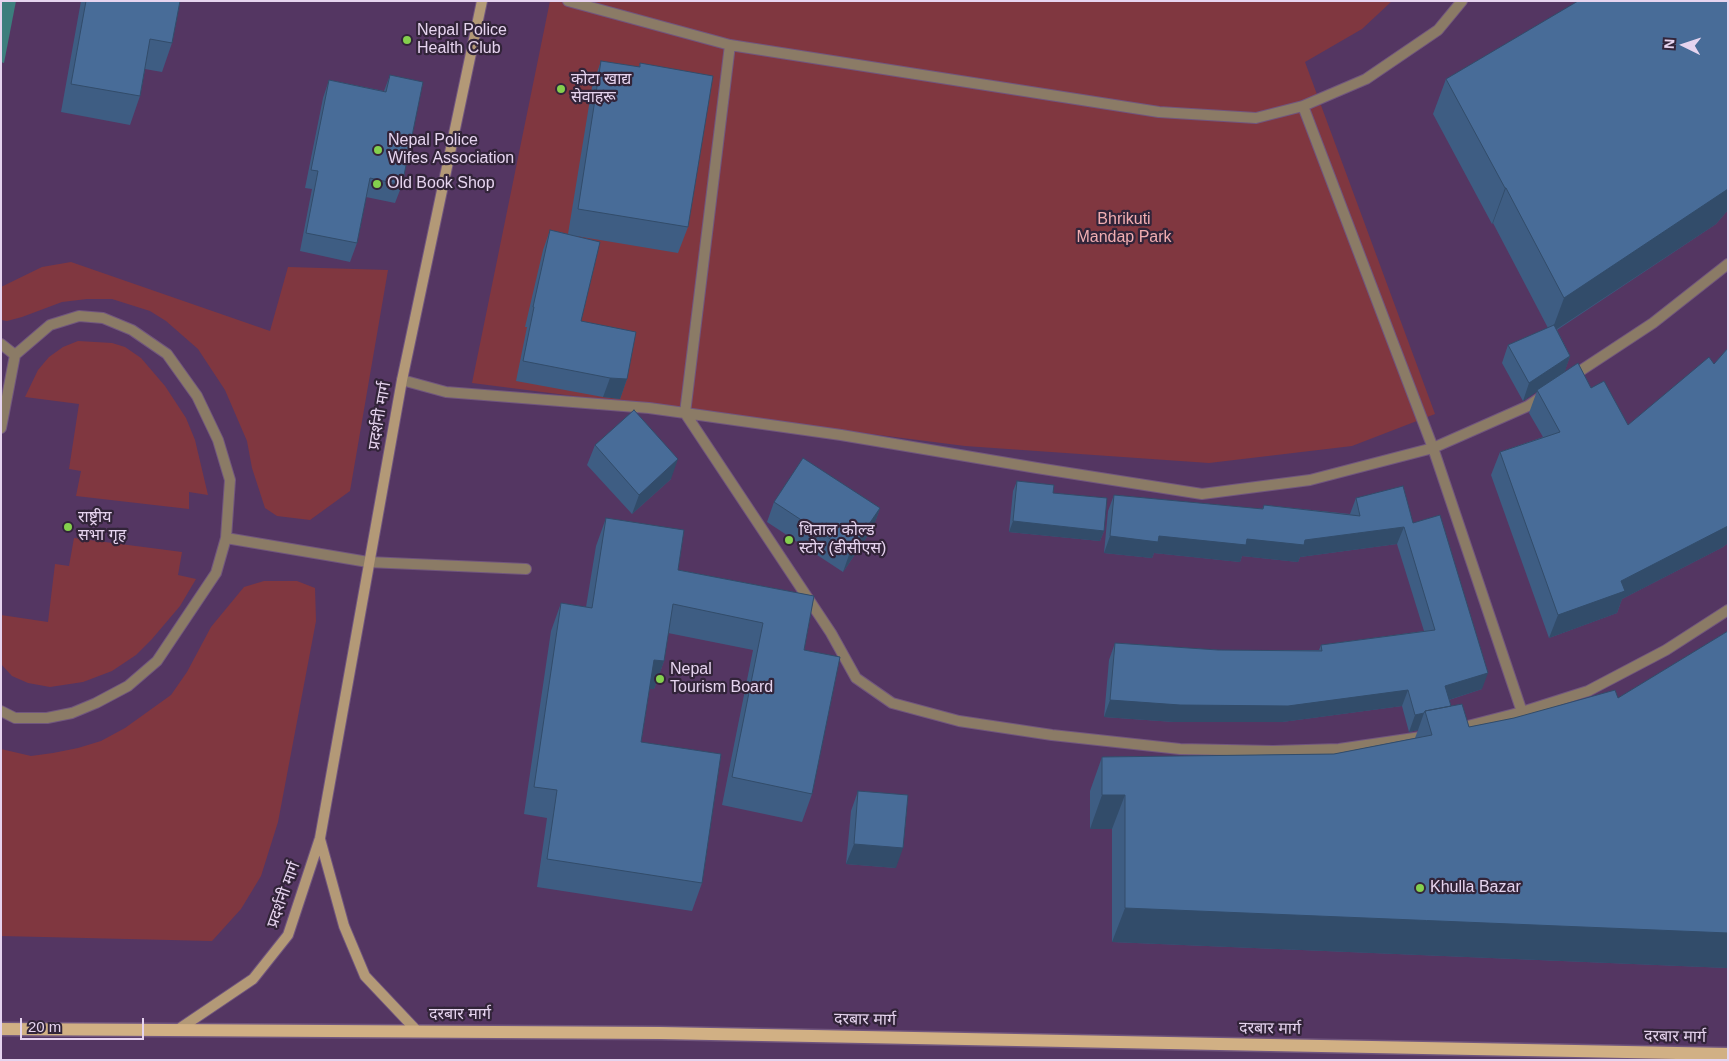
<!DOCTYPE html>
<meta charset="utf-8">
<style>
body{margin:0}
#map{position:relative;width:1729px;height:1061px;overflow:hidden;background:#543662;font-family:Arial,sans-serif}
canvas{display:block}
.frame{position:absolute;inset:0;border:2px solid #e6d4ef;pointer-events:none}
.north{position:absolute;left:1659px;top:20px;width:50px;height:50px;-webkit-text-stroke:4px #322439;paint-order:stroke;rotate:274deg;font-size:14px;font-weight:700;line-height:20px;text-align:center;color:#e6d4ef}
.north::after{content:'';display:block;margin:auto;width:18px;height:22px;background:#e6d4ef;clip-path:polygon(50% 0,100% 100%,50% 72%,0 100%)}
.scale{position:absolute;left:20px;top:1018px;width:124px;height:22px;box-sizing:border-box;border:2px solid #e6d4ef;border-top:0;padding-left:6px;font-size:15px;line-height:18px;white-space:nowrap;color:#e6d4ef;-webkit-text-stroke:4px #322439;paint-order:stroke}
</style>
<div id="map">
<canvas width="1729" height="1061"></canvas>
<div class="frame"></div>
<div class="north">N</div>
<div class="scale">20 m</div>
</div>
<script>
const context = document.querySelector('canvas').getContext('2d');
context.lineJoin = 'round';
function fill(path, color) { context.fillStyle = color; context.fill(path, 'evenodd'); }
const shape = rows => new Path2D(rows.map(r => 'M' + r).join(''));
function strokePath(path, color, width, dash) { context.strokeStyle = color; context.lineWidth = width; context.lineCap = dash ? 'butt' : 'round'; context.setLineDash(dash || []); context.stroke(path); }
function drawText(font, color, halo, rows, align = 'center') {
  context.font = font + ' Arial,"Noto Sans Devanagari",sans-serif'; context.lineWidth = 4.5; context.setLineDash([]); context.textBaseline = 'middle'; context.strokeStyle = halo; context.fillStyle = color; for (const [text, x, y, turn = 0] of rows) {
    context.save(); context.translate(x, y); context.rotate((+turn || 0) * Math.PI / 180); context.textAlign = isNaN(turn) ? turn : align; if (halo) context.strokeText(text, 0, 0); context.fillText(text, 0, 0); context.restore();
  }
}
const green = shape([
 [550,1,1392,1,1362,29,1305,62,1435,414,1352,446,1209,463,965,446,472,383],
 [71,262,270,331,288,267,388,270,350,491,310,520,277,516,265,508,252,468,247,441,225,390,198,349,166,321,150,311,112,299,87,299,62,302,22,317,7,321,1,320,1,287,42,267],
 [78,341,112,343,125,347,141,358,165,386,186,418,195,440,208,495,189,492,189,509,76,496,81,471,69,469,79,404,25,397,38,370,49,357,63,347],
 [74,538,182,552,178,575,196,579,180,606,152,639,136,655,112,671,83,682,50,687,28,683,12,676,1,664,1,615,48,622,55,564,69,566],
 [264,581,297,581,315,588,316,621,278,822,261,876,241,909,212,941,1,936,1,749,31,756,53,753,78,748,101,741,125,728,171,695,187,672,211,627,244,587]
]);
const water = shape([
 [1,1,16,1,4,63,1,62]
]);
const service = shape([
 [568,1,730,45,1159,112,1256,118,1303,106,1366,79,1438,30,1462,1],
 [730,45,685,413,841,435,1037,468,1202,494,1310,480,1433,448,1528,406,1544,395],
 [1303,106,1433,448,1522,712],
 [1,344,15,355],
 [1571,377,1653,323,1728,264],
 [402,380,446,392,649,408,685,413,831,633,856,678,892,703,959,721,1052,735,1180,749,1273,751,1339,749,1428,736],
 [1,428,15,355,50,325,79,316,103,318,132,330,167,354,197,396,218,440,230,480,226,538,216,573,157,661,128,686,96,703,72,713,47,718,15,718,1,711],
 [226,538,368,562,526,569],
 [1456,729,1522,712,1588,691,1666,650,1728,610]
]);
const secondary = shape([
 [320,839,344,926,365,976,417,1031],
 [176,1031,253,979,288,935,320,838,402,380,482,1]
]);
const primary = shape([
 [1,1029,660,1033,1728,1054]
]);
const wall = shape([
 [81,1,180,1,172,43,162,72,145,69,140,96,130,125,61,112],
 [1728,1,1728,210,1716,224,1557,330,1570,356,1564,373,1591,388,1628,425,1714,364,1728,348,1728,543,1723,547,1622,599,1617,613,1549,638,1491,475,1500,452,1543,437,1529,413,1537,391,1523,401,1502,363,1508,345,1548,328,1493,223,1492,224,1433,114,1446,79],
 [601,61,639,67,640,63,688,227,678,253,576,236,581,321,627,379,620,399,603,397,516,381,527,327,525,327,543,250,550,230,568,234,592,87],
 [390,75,402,185,395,203,366,197,357,243,350,262,300,251,312,189,305,188,323,98,329,80,384,91],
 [595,445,671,479,632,514,587,465],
 [1017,481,1053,493,1104,531,1100,541,1009,532,1013,491],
 [1114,495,1262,509,1264,505,1350,514,1356,498,1413,523,1482,689,1449,700,1451,706,1469,727,1618,698,1728,631,1728,968,1112,942,1112,829,1090,829,1090,791,1102,757,1334,754,1415,738,1418,730,1409,732,1402,706,1282,722,1174,722,1104,717,1109,660,1115,643,1218,650,1319,650,1321,645,1424,631,1397,544,1300,557,1298,562,1242,556,1240,562,1154,553,1152,558,1104,553,1108,511],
 [774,502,880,508,873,528,843,572,767,522],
 [606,518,678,570,814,596,804,650,812,794,802,822,722,805,753,650,668,633,664,661,654,689,649,688,641,742,702,883,692,911,537,887,547,818,524,814,551,631,561,603,586,607,596,546],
 [858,791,896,868,846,864,851,811]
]);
const shadedWall = shape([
 [1505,188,1506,188,1493,223,1492,224],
 [1728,189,1728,210,1716,224,1551,333,1564,298],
 [1570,356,1564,374,1523,401,1529,383],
 [610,378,627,379,620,399,603,397],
 [678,459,671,479,632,514,639,495],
 [880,508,873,528,843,572,850,552],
 [1013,521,1104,531,1100,541,1009,532],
 [1728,526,1728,543,1723,547,1622,599,1617,613,1549,638,1558,615,1621,581],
 [1404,527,1397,544,1300,557,1298,562,1242,556,1240,562,1154,553,1152,558,1104,553,1110,536,1159,536,1247,539,1305,540],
 [654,660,664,661,654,689,644,688],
 [1488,673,1482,689,1439,703,1445,686],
 [1408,690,1402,706,1282,722,1174,722,1104,717,1110,700],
 [1424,713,1418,730,1409,732,1415,715],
 [1102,795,1125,795,1112,829,1090,829],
 [854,844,903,848,896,868,846,864],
 [1125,908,1728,933,1728,968,1112,942]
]);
const building = shape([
 [86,1,180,1,172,43,150,39,140,96,71,84,86,1],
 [1578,1,1728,1,1728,189,1564,298,1506,188,1505,188,1446,79,1578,1],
 [601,61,640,67,640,63,713,76,688,227,578,209,601,61],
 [390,75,423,82,402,185,370,178,357,243,306,233,318,171,311,170,329,80,386,92,390,75],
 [550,230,600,242,581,321,636,332,627,379,610,378,523,361,534,307,533,307,550,230],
 [1554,325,1570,356,1529,383,1508,345,1554,325],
 [1728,348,1728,526,1621,581,1625,591,1558,615,1500,452,1560,432,1537,390,1578,363,1591,388,1604,381,1628,425,1709,357,1714,364,1728,348],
 [634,410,678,459,639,495,595,445,634,410],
 [803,458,880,508,850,552,774,502,803,458],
 [1017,481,1054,485,1053,493,1107,498,1104,531,1013,521,1017,481],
 [1403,486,1413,523,1440,515,1488,673,1445,686,1451,706,1425,711,1424,713,1415,715,1408,690,1288,706,1180,705,1110,700,1115,643,1218,650,1322,651,1321,645,1435,630,1404,527,1305,540,1304,545,1247,539,1246,545,1159,536,1158,542,1110,536,1114,495,1263,509,1264,505,1360,516,1356,498,1403,486],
 [606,518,684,530,678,570,814,596,804,650,840,657,812,794,732,777,763,623,673,604,664,661,654,660,641,742,721,754,702,883,547,859,557,790,534,787,561,603,592,608,606,518],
 [1728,631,1728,933,1125,908,1125,795,1102,795,1102,757,1334,754,1432,735,1425,711,1462,704,1469,727,1514,718,1615,690,1618,698,1728,631],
 [858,791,908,795,903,848,854,844,858,791]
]);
const markers = [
 [407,40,5,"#84d04d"],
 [561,89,5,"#84d04d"],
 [378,150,5,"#84d04d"],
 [377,184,5,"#84d04d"],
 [68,527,5,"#84d04d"],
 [789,540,5,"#84d04d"],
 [660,679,5,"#84d04d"],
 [1420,888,5,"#84d04d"]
];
const poiNames = [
 ["Nepal Police",417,31],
 ["Health Club",417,49],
 ["कोटा खाद्य",571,80],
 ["सेवाहरू",571,98],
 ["Nepal Police",388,141],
 ["Wifes Association",388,159],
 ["Old Book Shop",387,184],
 ["राष्ट्रीय",78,518],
 ["सभा गृह",78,536],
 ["धिताल कोल्ड",799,531],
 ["स्टोर (डीसीएस)",799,549],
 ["Nepal",670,670],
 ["Tourism Board",670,688],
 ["Khulla Bazar",1430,888]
];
const parkNames = [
 ["Bhrikuti",1124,220],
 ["Mandap Park",1124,238]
];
const streetNames = [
 ["प्रदर्शनी मार्ग",380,416,-80],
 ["प्रदर्शनी मार्ग",284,895,-70],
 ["दरबार मार्ग",460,1015],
 ["दरबार मार्ग",865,1020,1],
 ["दरबार मार्ग",1270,1029,1],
 ["दरबार मार्ग",1675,1037,1]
];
fill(green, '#803740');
fill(water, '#3c7e7d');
strokePath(service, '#71567e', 12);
strokePath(secondary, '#71567e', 12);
strokePath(primary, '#71567e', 15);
strokePath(service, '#8b7b66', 10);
strokePath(secondary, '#b39977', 10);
strokePath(primary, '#d1b084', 12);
fill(wall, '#3e5d83');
fill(shadedWall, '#324c6a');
fill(building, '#486c98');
strokePath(building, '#324c6a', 1);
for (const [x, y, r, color] of markers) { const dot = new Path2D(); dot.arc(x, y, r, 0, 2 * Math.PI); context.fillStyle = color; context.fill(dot); strokePath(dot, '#322439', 2); }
drawText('16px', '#e6d4ef', '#322439', poiNames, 'left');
drawText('16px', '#f1aeb2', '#322439', parkNames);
drawText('16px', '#e6d4ef', '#322439', streetNames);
</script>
